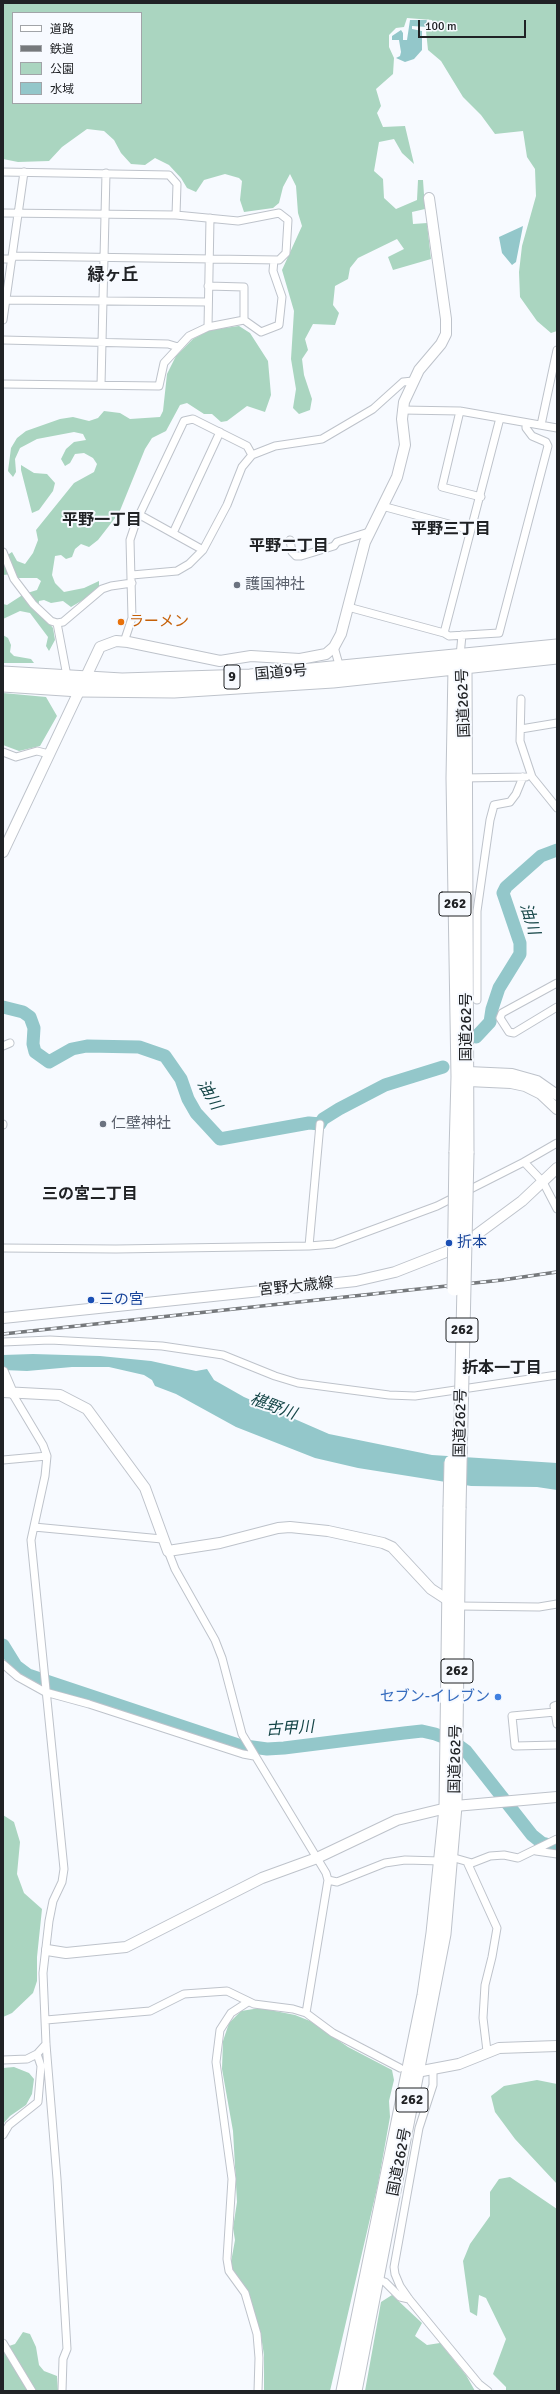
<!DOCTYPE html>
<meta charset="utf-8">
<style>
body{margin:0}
#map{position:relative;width:560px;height:2394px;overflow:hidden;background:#f7faff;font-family:Signika,"Noto Sans JP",sans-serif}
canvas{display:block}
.frame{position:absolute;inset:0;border:4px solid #202225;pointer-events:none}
.legend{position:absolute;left:12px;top:12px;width:130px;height:92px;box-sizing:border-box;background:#f7faff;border:1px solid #a1a4a8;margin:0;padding:5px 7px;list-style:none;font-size:12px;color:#202225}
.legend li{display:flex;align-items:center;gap:8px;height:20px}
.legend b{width:20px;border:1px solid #a1a4a8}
.scale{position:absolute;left:418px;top:20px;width:108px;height:18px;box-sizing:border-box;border:2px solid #202225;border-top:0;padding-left:5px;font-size:12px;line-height:14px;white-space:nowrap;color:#202225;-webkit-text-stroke:3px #f7faff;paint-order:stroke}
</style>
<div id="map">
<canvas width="560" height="2394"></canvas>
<div class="frame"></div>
<ul class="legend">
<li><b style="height:5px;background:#fff"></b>道路</li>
<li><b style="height:5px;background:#76797c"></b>鉄道</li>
<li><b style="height:11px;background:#aad5c0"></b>公園</li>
<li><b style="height:11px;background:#93c7ca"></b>水域</li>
</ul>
<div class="scale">100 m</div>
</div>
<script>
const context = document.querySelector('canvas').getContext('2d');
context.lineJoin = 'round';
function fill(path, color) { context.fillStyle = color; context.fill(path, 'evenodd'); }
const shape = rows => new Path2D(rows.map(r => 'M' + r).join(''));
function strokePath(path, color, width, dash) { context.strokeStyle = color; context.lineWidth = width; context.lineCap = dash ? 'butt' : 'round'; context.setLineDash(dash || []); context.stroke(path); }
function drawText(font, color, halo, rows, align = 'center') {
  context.font = font + ' Signika,"Noto Sans JP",sans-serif'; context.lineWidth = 4; context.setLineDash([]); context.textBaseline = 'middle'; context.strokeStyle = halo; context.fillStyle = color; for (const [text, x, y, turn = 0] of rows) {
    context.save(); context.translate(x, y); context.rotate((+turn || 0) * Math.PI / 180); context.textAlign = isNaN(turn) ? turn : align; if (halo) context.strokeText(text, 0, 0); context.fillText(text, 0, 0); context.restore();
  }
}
const green = shape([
 [3,3,557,3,557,331,551,333,537,321,520,297,519,272,522,246,536,196,535,169,527,157,523,131,495,134,481,115,463,97,441,61,428,50,426,31,434,27,432,20,407,18,404,27,396,28,389,35,389,47,394,58,393,74,376,89,381,106,377,113,383,127,405,126,414,164,402,153,394,139,379,142,374,171,383,179,384,198,396,209,417,200,418,180,423,180,425,209,412,212,413,224,427,223,431,259,393,270,388,257,404,249,397,239,358,258,350,268,348,279,335,286,333,305,339,313,335,325,313,324,305,339,308,350,302,359,304,375,312,399,310,410,299,414,293,408,296,389,291,359,294,311,282,270,302,226,298,213,296,186,290,174,283,187,279,203,273,208,244,212,240,200,242,181,239,178,225,174,204,180,196,192,187,188,181,178,169,165,155,158,145,165,131,164,121,153,114,140,104,131,87,129,62,147,49,161,18,162,3,159],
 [13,13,141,13,141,103,13,103],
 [239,326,250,333,268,361,271,395,265,412,247,406,227,421,221,422,212,414,204,414,187,403,180,405,166,431,152,438,145,449,119,513,98,540,89,547,81,544,75,549,72,557,66,559,61,555,55,556,52,575,55,583,64,592,84,588,99,581,99,586,88,597,71,607,63,601,51,603,44,600,39,601,38,609,53,628,55,640,49,651,46,646,48,637,30,613,20,611,3,619,3,604,7,605,24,594,37,590,41,581,37,578,16,578,12,574,3,575,3,558,12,552,17,561,25,564,33,553,38,540,36,530,74,483,94,472,97,464,93,458,84,453,75,454,70,463,65,466,61,459,66,449,74,442,86,440,83,434,74,432,37,439,20,448,15,459,16,472,13,477,8,471,11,448,17,438,26,431,60,419,73,417,89,421,98,418,104,411,120,413,130,419,160,417,163,411,167,374,176,356,193,339,210,330],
 [21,465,34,473,47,474,55,483,53,491,39,510,32,513,21,470],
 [3,635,8,638,11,645,10,652,14,656,31,659,34,663,3,663],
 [3,693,46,697,57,716,40,746,19,751,3,745],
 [3,1815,14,1822,20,1842,17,1874,24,1893,42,1909,37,1957,37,1981,33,1993,12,2013,3,2017],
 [260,2008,295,2015,310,2021,348,2047,392,2070,394,2080,389,2101,390,2117,378,2184,330,2391,264,2391,264,2355,261,2336,250,2297,233,2274,231,2262,235,2240,233,2228,237,2202,233,2131,222,2069,223,2041,229,2023,241,2011],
 [14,2067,29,2073,34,2079,32,2094,26,2105,10,2116,3,2124,3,2068],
 [537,2080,557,2084,557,2184,515,2139,495,2112,491,2096,504,2086],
 [510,2177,557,2209,557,2391,506,2391,506,2387,493,2374,506,2339,486,2298,479,2295,477,2316,470,2312,463,2261,470,2244,490,2216,490,2192,499,2179],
 [392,2295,422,2323,415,2336,427,2345,440,2343,466,2375,475,2391,365,2391,381,2302],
 [23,2332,30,2334,36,2347,39,2365,44,2371,57,2376,58,2391,3,2391,3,2348,15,2344]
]);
const water = shape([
 [410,20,426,20,431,23,427,27,412,26,412,29,422,31,422,50,414,59,405,62,396,58,400,56,401,52,399,40,392,40,392,36,401,30,403,33,403,40,407,40],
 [523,226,516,262,512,265,502,253,499,237],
 [33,1354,100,1356,151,1361,196,1371,207,1369,214,1380,244,1397,329,1434,432,1455,557,1463,557,1490,537,1487,471,1486,358,1468,315,1458,236,1427,176,1394,155,1386,152,1380,144,1375,109,1367,72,1367,27,1371,3,1370,3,1355]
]);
const river = shape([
 [3,1007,23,1012,30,1017,34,1028,33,1044,35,1052,49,1062,72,1049,87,1046,139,1047,165,1056,181,1079,188,1099,196,1113,220,1139,309,1123,320,1124,323,1119,339,1109,385,1085,443,1067],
 [476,1037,490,1022,492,1009,499,988,520,954,520,943,503,893,506,887,541,856,557,850],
 [3,1645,16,1666,28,1675,238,1745,267,1749,284,1748,404,1733,422,1731,435,1734,451,1740,466,1751,532,1835,542,1843,557,1847]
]);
const street = shape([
 [3,172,169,175,177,184,176,215],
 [3,213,176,215,238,221,279,213,288,220,286,253,279,260,13,256],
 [3,259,12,259],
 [208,286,244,287,244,320],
 [6,300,208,302],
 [3,320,24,172],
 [208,327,210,218],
 [3,340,168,344,178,347],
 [3,384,159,386,164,363,189,336,208,327,244,320,261,332,279,325,282,297,273,271,274,260],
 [101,385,106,173],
 [402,410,460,411,557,428],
 [460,411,442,487,481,497],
 [500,418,444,633,449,636,499,633,548,446,546,442,532,436,526,428,526,423],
 [541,425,557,350],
 [382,506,471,530],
 [140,515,203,550],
 [173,533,220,432],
 [290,540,292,552,296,556,301,556,334,546,337,542,369,532],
 [3,552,14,579,33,604,51,621,57,623,63,622,102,589,111,586,132,583],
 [132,575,177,571,189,564,203,550,227,505,242,467,252,455,275,446,322,439,373,409,403,382,413,381],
 [348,607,444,633],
 [57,623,67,676],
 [124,642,132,618,130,540,136,522,184,421,193,419,247,446,252,455],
 [334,647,340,668],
 [460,656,462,635],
 [521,699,520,741,532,777,557,808],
 [521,729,557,723],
 [3,752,16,757,37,751,49,754],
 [462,778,526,777],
 [557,983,502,1013,500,1018,509,1032,514,1033,557,1007],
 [477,1000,477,911,490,820,494,805,510,802,516,794,523,777],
 [3,1046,10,1043],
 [3,1125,3,1124],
 [524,1162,557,1143],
 [309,1246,320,1124],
 [3,1248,116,1249,309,1246,334,1244,437,1206,524,1162,543,1182,557,1209],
 [3,1342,50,1340,162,1346,223,1355,275,1376,298,1383,389,1395,415,1396,557,1375],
 [12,1393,43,1445,47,1456,45,1476,31,1540,64,1869,62,1882,53,1901,49,1921,43,1973,46,2044,57,2179,67,2349,63,2359,62,2391],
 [3,1460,47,1456],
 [34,1527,162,1539],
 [168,1551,175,1569,215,1640,222,1658,242,1734,326,1873,328,1880,306,2013],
 [459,1606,539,1607,557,1604],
 [3,1664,18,1677,45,1692,89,1704,243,1754,254,1756],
 [557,1705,554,1706,557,1724],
 [555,1712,512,1716,515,1746,557,1745],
 [536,1851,557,1854],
 [451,1857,472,1863,490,1856,504,1855,518,1858,557,1839],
 [467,1862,497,1928,492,1957,485,1985,483,2018,487,2051],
 [328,1880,337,1882,385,1863,405,1860,441,1861],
 [248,2002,231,2013,220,2030,216,2062,232,2179,227,2259,229,2271,245,2293,257,2334,259,2358,258,2391],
 [46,2020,150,2011,184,1994,227,1991,254,2004,293,2009,306,2013,333,2033,400,2068],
 [3,2060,27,2059,37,2054,46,2044],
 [433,2070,433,2085,419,2128,394,2267,395,2274,400,2286,409,2299,479,2384,488,2391],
 [3,2135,9,2125,38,2102,41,2066,37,2054],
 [375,2279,385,2282,400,2297,409,2299],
 [3,2343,32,2391]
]);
const secondary = shape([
 [3,852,100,647,116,641,128,642,220,661,251,656,300,659,326,654,334,647,341,634,365,542,397,477,405,445,402,419,404,402,419,370,441,344,446,334,446,319,429,198],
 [461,1075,468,1072,512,1074,537,1081,557,1095],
 [461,1079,468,1081,511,1083,525,1086,541,1094,557,1109],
 [3,1318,356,1281,395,1272,446,1252,476,1235,522,1201,557,1168],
 [3,1372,12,1393],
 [3,1392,60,1395,87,1409,145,1488,168,1551,220,1543,278,1528,290,1527,328,1531,383,1543,392,1547,431,1589,454,1604],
 [47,1950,66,1953,126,1947,262,1878,317,1858,397,1820,455,1806,557,1797],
 [422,2071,459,2064,499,2048,557,2046]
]);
const highway = shape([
 [462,659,465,668,467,1153],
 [3,673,122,680,250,676,557,646],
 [3,685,79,690,174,691,333,681,557,657],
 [456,1152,458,1077,453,778,455,668,458,661],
 [343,2391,424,1995,433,1933,446,1808,450,1507],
 [355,2391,444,1934,455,1806,459,1508]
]);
const rail = shape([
 [3,1334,502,1280,557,1272]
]);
const highwayBridge = shape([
 [454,1289,456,1152],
 [450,1507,451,1462],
 [459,1508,467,1153]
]);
const markers = [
 [237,585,4,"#6b7280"],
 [121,622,4,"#e8710a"],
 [103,1124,4,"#6b7280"],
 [449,1243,4,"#1a4fb4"],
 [91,1300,4,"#1a4fb4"],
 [498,1697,4,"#3f7fe0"]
];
const shields = [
 [232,677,16],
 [455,904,32],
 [462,1330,32],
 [457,1671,32],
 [412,2100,32]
];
const shieldNames = [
 ["9",232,677],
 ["262",455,904],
 ["262",462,1330],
 ["262",457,1671],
 ["262",412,2100]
];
const worshipNames = [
 ["護国神社",245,585],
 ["仁壁神社",111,1124]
];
const foodNames = [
 ["ラーメン",129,622]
];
const streetNames = [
 ["国道9号",281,673,-5],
 ["国道262号",464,703,-92],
 ["国道262号",467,1027,-90],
 ["宮野大歳線",296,1287,-6],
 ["国道262号",461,1423,-89],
 ["国道262号",456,1759,-89],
 ["国道262号",400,2162,-79]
];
const transitNames = [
 ["折本",457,1243],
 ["三の宮",99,1300]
];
const shopNames = [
 ["セブン-イレブン",490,1697]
];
const neighbourhoodNames = [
 ["平野一丁目",102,521],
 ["平野三丁目",451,530],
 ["平野二丁目",289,547],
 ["三の宮二丁目",90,1195],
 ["折本一丁目",502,1369]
];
const waterNames = [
 ["油川",529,919,73],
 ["油川",209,1095,60],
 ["椹野川",273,1407,20],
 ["古甲川",290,1729,-4]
];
const quarterNames = [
 ["緑ヶ丘",113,276]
];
fill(green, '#aad5c0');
fill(water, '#93c7ca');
strokePath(river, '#93c7ca', 13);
strokePath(street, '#bec3cb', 9);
strokePath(secondary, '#bec3cb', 12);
strokePath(highway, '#bec3cb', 15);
strokePath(street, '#fff', 7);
strokePath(secondary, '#fff', 10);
strokePath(highway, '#fff', 13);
strokePath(rail, '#76797c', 3.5);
strokePath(rail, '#f7faff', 2, [6]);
strokePath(highwayBridge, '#bec3cb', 15, []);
strokePath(highwayBridge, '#fff', 13);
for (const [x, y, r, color] of markers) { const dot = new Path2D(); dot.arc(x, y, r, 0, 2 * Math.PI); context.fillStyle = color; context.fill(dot); strokePath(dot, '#f7faff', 1.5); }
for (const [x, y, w] of shields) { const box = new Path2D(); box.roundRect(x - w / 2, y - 12, w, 24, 3); context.fillStyle = '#f7faff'; context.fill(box); strokePath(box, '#202225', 1); }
drawText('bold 14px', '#202225', null, shieldNames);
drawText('15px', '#5b616d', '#f7faff', worshipNames, 'left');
drawText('15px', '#c56008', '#f7faff', foodNames, 'left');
drawText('15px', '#202225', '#f7faff', streetNames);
drawText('15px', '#164399', '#f7faff', transitNames, 'left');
drawText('15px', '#366cbe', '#f7faff', shopNames, 'right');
drawText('bold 16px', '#202225', '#f7faff', neighbourhoodNames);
drawText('italic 16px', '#164648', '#f7faff', waterNames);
drawText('bold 17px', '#202225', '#f7faff', quarterNames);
</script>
